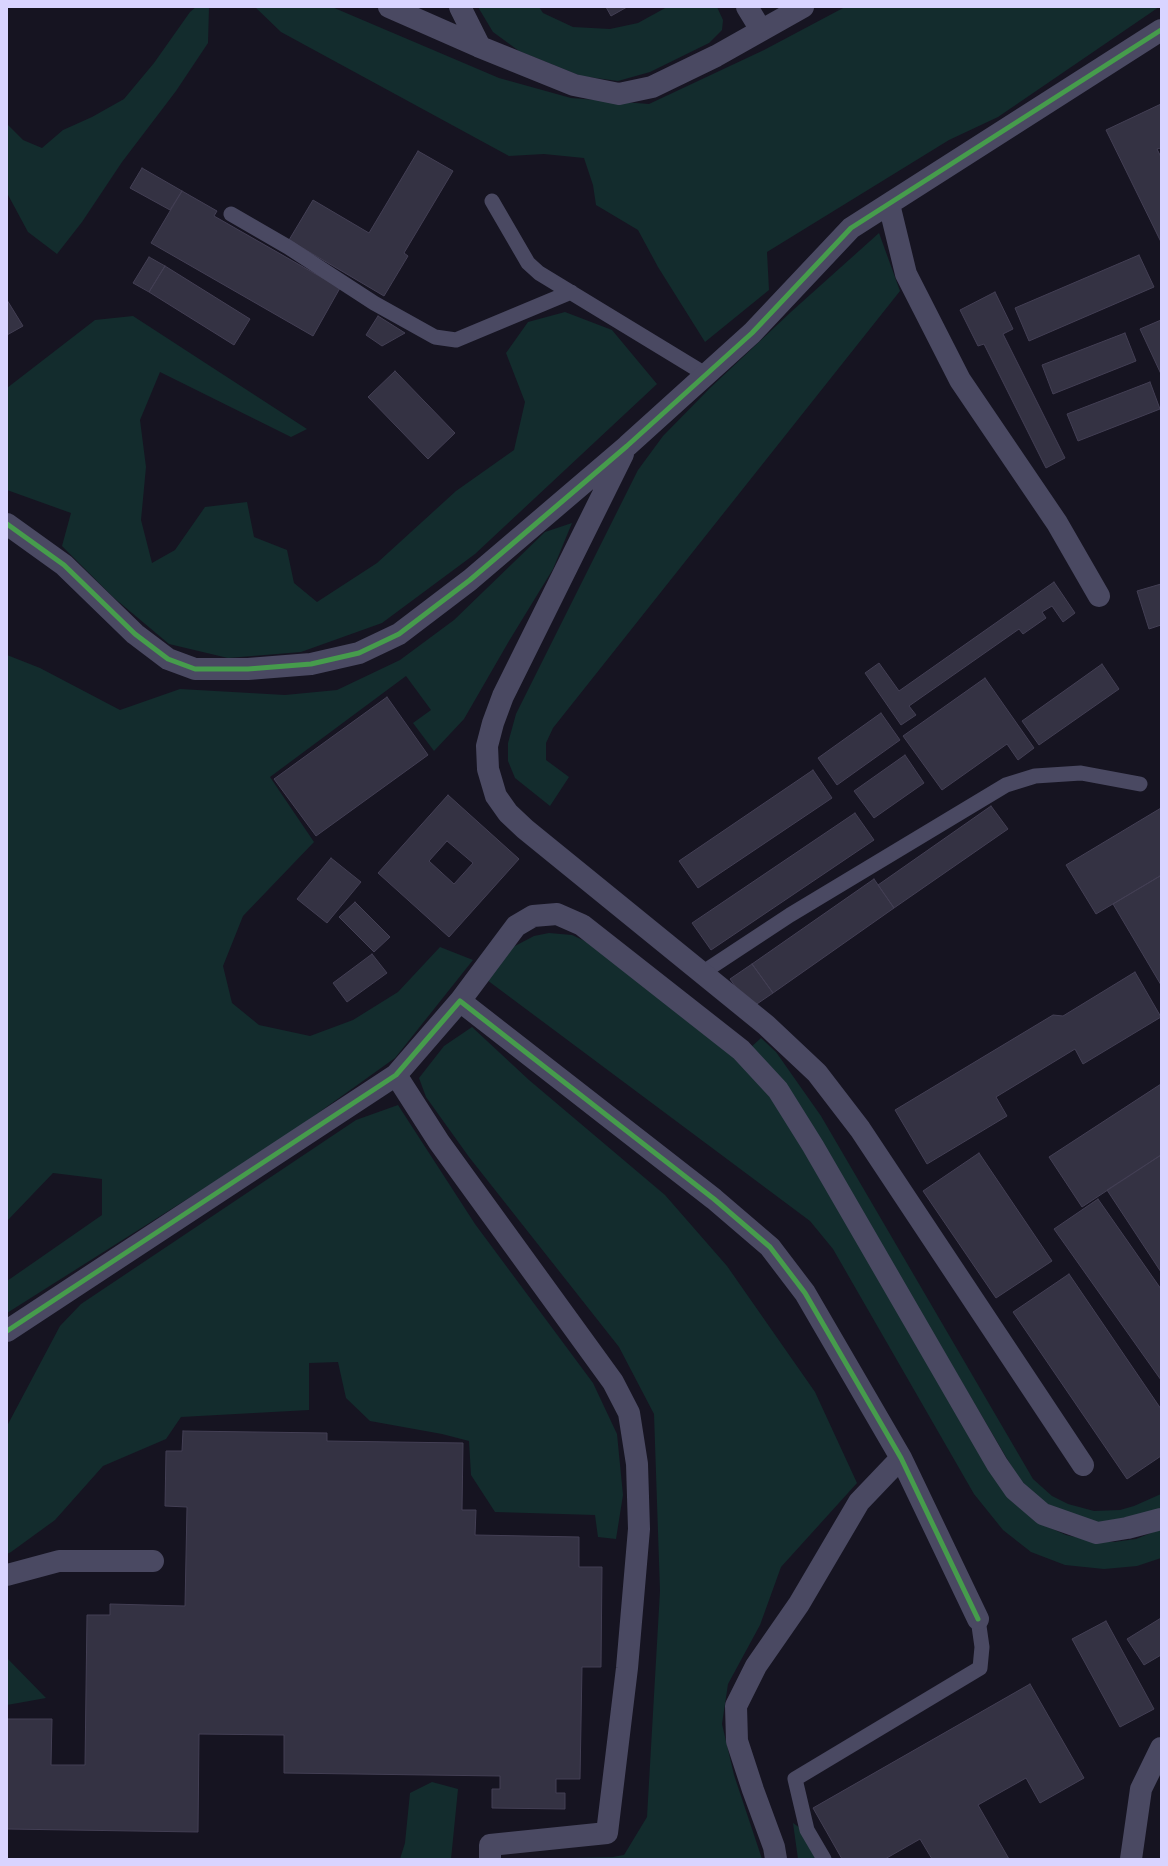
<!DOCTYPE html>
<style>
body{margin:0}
#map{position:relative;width:1168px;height:1866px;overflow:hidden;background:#161421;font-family:Commissioner,sans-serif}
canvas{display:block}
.frame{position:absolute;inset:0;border:8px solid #d9d4ff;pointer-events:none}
</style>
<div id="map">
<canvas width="1168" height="1866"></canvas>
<div class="frame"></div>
</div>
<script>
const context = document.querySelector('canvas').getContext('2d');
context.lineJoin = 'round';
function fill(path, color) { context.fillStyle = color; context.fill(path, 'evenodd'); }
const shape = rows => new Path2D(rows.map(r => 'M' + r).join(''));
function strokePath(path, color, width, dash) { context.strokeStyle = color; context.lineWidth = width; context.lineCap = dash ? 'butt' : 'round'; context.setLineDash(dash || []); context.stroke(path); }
const green = shape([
 [196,7,209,7,208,43,176,91,122,162,82,222,57,254,28,232,7,193,7,124,23,140,42,148,63,130,92,117,124,99,154,63,190,12],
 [255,7,332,7,499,78,571,98,649,104,764,50,845,7,1159,7,998,117,949,140,767,252,769,290,705,342,658,267,638,230,596,205,593,185,584,158,544,154,509,156,281,32],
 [478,7,539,7,543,13,573,27,610,29,638,23,667,7,717,7,723,20,722,30,709,43,650,72,618,81,581,76,519,51,493,32],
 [879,233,900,291,553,728,546,743,546,760,569,777,550,806,515,778,508,761,508,743,516,714,638,470,663,436,710,388,792,311],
 [565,312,612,330,657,384,475,554,382,623,301,652,228,658,169,644,113,597,62,546,71,513,7,490,7,388,95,320,133,316,307,429,291,437,160,372,140,420,146,467,141,520,152,563,175,550,205,507,247,502,254,537,287,550,294,583,317,602,377,563,456,491,514,450,525,402,506,353,528,322],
 [572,523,553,569,509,641,464,719,434,751,413,723,431,710,406,676,270,777,314,842,243,916,223,966,232,1003,259,1025,310,1036,353,1020,398,992,440,947,473,960,395,1058,279,1141,7,1313,7,1281,102,1215,102,1179,53,1173,7,1221,7,655,40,668,120,710,180,689,285,695,337,690,400,660,454,620,545,532],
 [549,933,572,935,587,942,734,1057,773,1100,1044,1525,1066,1535,1089,1540,1114,1542,1136,1539,1161,1529,1161,1558,1137,1566,1104,1569,1065,1565,1031,1552,1003,1530,974,1494,833,1249,810,1221,487,980,513,947,534,936],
 [472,1027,529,1080,665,1195,727,1266,815,1392,857,1483,781,1567,760,1625,728,1684,722,1724,734,1775,762,1859,524,1859,613,1857,624,1855,647,1817,660,1591,654,1414,619,1347,469,1157,426,1097,419,1078,444,1046],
 [761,1038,776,1052,821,1116,1033,1479,1052,1496,1068,1504,1094,1511,1120,1510,1134,1506,1161,1494,1161,1511,1097,1523,1053,1511,1019,1479,806,1118,750,1048],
 [398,1105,475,1224,593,1383,617,1434,623,1495,616,1539,598,1537,595,1515,495,1512,471,1475,469,1441,442,1434,370,1421,346,1398,338,1362,309,1363,309,1410,181,1417,166,1439,103,1466,55,1520,11,1552,7,1554,7,1426,60,1326,81,1304,356,1120],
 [7,1658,46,1698,7,1705],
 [432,1782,458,1789,451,1859,400,1859,405,1843,410,1793],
 [793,1823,803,1830,819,1859,798,1859]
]);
const building = shape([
 [606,7,627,7,611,16,606,7],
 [1161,104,1161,148,1157,149,1161,157,1161,242,1106,130,1161,104],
 [418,151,453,171,404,253,408,256,384,296,289,240,313,200,369,233,418,151],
 [142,168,182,191,170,210,130,188,142,168],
 [182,191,217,211,214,216,340,288,313,336,151,243,182,191],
 [1139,255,1154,287,1029,341,1015,308,1139,255],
 [149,257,165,266,149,292,133,283,149,257],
 [165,266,250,319,234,345,149,292,165,266],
 [995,292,1013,329,1003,334,1065,458,1046,468,984,344,978,346,960,310,995,292],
 [7,300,23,326,7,335,7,300],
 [378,316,405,333,382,346,366,335,378,316],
 [1161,320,1161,374,1140,329,1161,320],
 [1125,333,1136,361,1053,394,1042,365,1125,333],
 [395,371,455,433,428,459,368,397,395,371],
 [1150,382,1160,409,1078,441,1067,414,1150,382],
 [1054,582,1075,613,1063,622,1052,606,1042,612,1046,618,1023,634,1019,629,909,706,916,715,901,725,865,673,879,663,899,691,1054,582],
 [1161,584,1161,625,1149,629,1137,591,1161,584],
 [1102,664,1119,689,1039,745,1022,721,1102,664],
 [985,678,1034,748,1018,760,1007,744,942,790,903,736,985,678],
 [387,697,428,755,316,836,274,779,387,697],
 [881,713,900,740,837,785,818,758,881,713],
 [905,755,924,783,874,818,854,791,905,755],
 [813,770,832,798,698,888,679,861,813,770],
 [448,795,519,859,449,937,378,873,448,795],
 [447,841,473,863,454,884,429,861,447,841],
 [991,806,1008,829,894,908,878,885,991,806],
 [1161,808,1161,878,1160,876,1096,914,1066,865,1161,808],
 [855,813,874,840,711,950,692,923,855,813],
 [331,858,361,882,327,923,297,899,331,858],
 [1160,876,1161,878,1161,985,1113,904,1160,876],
 [874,879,894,908,773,993,752,964,874,879],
 [355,902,390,937,374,952,339,917,355,902],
 [372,954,387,973,347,1002,333,983,372,954],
 [752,964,773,993,751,1008,730,979,752,964],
 [1135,972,1161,1017,1083,1064,1075,1049,996,1097,1007,1116,927,1164,895,1110,1053,1015,1063,1016,1135,972],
 [1161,1084,1161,1155,1082,1207,1049,1157,1161,1084],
 [979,1153,1052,1261,996,1298,923,1191,979,1153],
 [1161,1155,1161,1272,1107,1190,1161,1155],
 [1098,1199,1161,1289,1161,1380,1054,1229,1098,1199],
 [1069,1274,1161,1409,1161,1456,1127,1479,1013,1312,1069,1274],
 [183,1431,327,1433,327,1441,463,1443,462,1510,476,1510,475,1535,579,1537,579,1567,602,1567,601,1667,582,1667,580,1779,556,1779,556,1793,565,1793,565,1809,492,1808,492,1789,500,1789,500,1776,284,1773,284,1735,199,1734,198,1832,7,1829,7,1719,52,1719,51,1765,85,1765,87,1615,110,1615,110,1604,185,1606,187,1507,165,1506,166,1451,182,1451,183,1431],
 [1161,1618,1161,1655,1144,1665,1127,1639,1161,1618],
 [1106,1621,1154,1709,1120,1727,1072,1639,1106,1621],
 [1030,1684,1084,1778,1040,1803,1026,1778,978,1805,1009,1859,932,1859,920,1839,885,1859,842,1859,813,1808,1030,1684]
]);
const lane = shape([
 [492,201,528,263,539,273,705,374],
 [231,214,288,247,374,303,435,337,456,340,571,292],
 [702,973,790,915,1006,785,1035,776,1081,773,1140,784],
 [824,1859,807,1830,795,1779,980,1668,982,1647,978,1619]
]);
const street = shape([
 [389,7,480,47,574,85,619,94,652,87,716,56,803,7],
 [460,7,480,47],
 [747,7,761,30],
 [889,204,906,274,960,380,1057,523,1099,596],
 [623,454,503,696,493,723,487,746,488,769,496,796,508,813,525,829,766,1025,817,1073,860,1129,1083,1465],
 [7,524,64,565,135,634,168,659,195,669,248,669,311,664,359,653,399,634,470,580,627,446,752,333,851,228,1161,30],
 [460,1001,516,926,533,916,557,914,582,925,741,1050,778,1090,813,1146,997,1464,1015,1490,1043,1514,1097,1533,1127,1528,1161,1519],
 [396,1075,439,1142,613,1382,629,1413,637,1464,639,1529,627,1668,607,1833,490,1845,490,1859],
 [7,1331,396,1075,460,1001,714,1199,770,1247,805,1293,901,1458,978,1619],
 [7,1575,59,1561,153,1561],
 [776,1859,774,1847,753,1790,737,1741,736,1706,756,1666,799,1604,859,1502,901,1458],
 [1131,1859,1141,1789,1161,1748]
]);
const cycleway = shape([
 [7,524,64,565,135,634,168,659,195,669,248,669,311,664,359,653,399,634,470,580,627,446,752,333,851,228,1161,30],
 [7,1331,396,1075,460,1001,714,1199,770,1247,805,1293,901,1458,978,1619]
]);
fill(green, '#132c2d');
fill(building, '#343243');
strokePath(building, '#433f54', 1);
strokePath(lane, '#4a4962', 15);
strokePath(street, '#4a4962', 22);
strokePath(cycleway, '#469c4c', 5);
</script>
